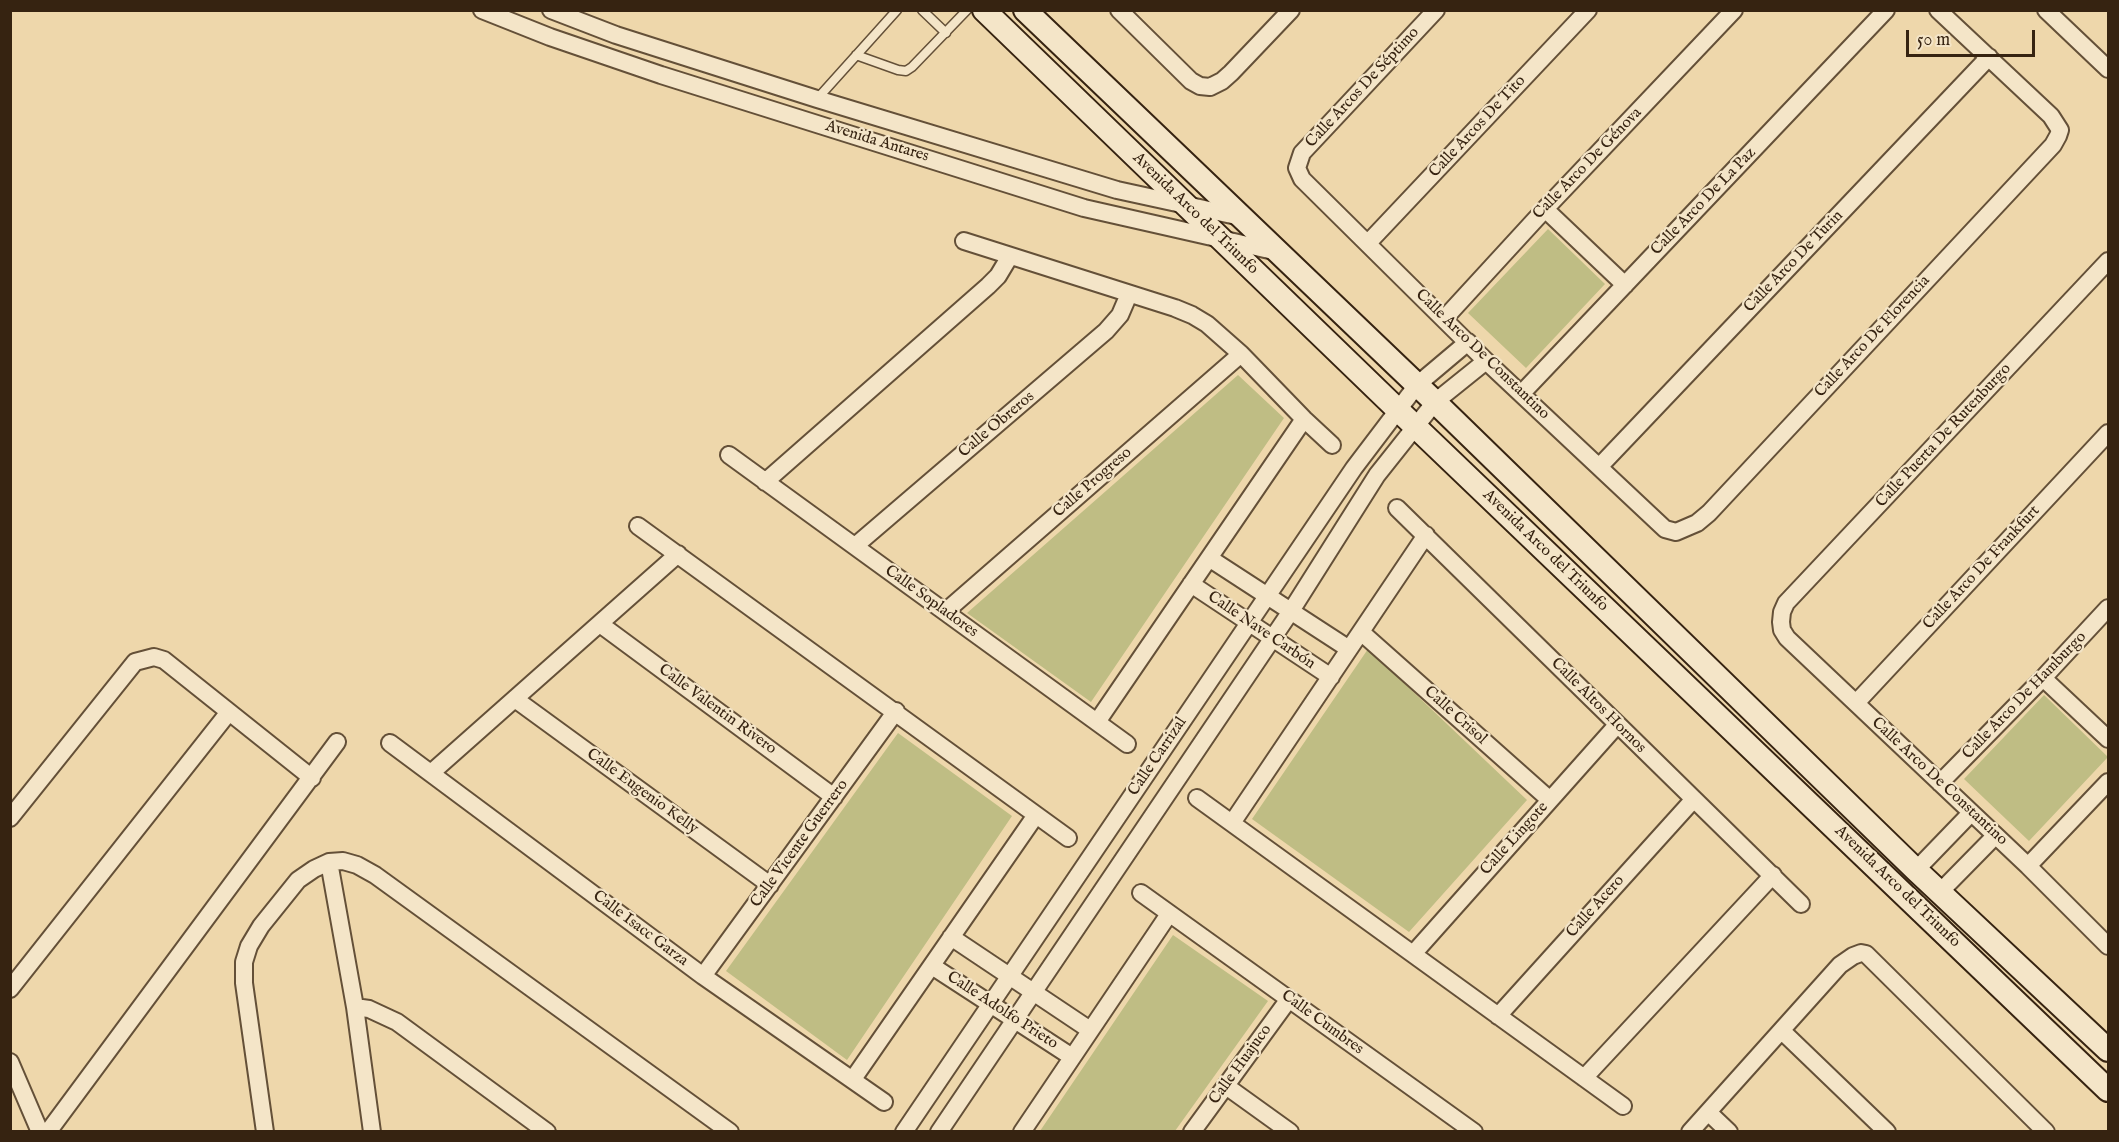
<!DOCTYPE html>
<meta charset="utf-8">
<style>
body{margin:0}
#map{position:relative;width:2119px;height:1142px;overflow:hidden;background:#eed7ab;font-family:"IM FELL English",serif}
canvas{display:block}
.frame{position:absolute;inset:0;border:12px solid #362311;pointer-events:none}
.scale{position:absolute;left:1906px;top:30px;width:129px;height:27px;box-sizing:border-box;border:3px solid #362311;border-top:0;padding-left:8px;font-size:18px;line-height:21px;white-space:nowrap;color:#362311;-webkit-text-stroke:4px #f4e5c8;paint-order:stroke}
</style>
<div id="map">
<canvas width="2119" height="1142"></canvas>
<div class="frame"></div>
<div class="scale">50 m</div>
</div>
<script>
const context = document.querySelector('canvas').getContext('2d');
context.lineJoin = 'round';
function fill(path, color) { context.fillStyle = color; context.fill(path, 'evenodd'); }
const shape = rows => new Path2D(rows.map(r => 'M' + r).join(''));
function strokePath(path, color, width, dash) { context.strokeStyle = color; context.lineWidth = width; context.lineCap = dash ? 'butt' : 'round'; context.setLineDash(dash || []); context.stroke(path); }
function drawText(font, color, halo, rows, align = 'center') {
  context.font = font + ' "IM FELL English",serif'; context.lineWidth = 4.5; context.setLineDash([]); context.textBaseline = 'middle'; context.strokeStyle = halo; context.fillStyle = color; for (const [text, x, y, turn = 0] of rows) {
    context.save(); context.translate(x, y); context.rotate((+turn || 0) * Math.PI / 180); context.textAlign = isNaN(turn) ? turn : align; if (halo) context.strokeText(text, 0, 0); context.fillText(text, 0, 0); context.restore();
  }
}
const green = shape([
 [1548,229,1605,284,1526,368,1468,313],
 [1238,375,1284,418,1091,702,967,613],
 [1368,649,1527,800,1409,932,1252,819],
 [2044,695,2108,757,2029,841,1964,779],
 [898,733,1012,816,847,1060,726,971],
 [1173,935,1268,1001,1175,1131,1040,1131]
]);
const lane = shape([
 [922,10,946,33],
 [856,55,898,70,906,71,912,67,967,10],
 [817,99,897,10]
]);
const street = shape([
 [482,10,550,37,661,75,1084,208,1278,252],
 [551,10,616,35,817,99,1117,190,1241,217],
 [1119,10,1191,81,1200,86,1210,87,1222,81,1231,73,1291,10],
 [1436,10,1302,153,1297,168,1302,179,1486,361,1665,529,1676,532,1697,523,1709,513,2053,145,2058,136,2060,130,2051,116,1938,10],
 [2046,10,2108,69],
 [1545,209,1625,285],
 [964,241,1175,308,1192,315,1207,324,1241,354,1304,419,1332,445],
 [1368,243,1588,10],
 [2108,261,1786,603,1782,612,1781,622,1782,630,1787,638,2028,866,2108,946],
 [1444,319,1545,209,1734,10],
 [1522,393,1886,10],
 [729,455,1127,744],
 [1599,467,1989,57],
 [765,482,988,286,998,276,1010,256],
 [1397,508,1801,904],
 [638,526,1068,838],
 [855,546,1106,331,1120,315,1129,294],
 [1209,558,1349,649],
 [1191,584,1331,677],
 [945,612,1241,354],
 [600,624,834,797],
 [1361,632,1550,800],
 [2043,678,2108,739],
 [515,699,770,885],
 [1856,703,2108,433],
 [1097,722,1304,419],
 [390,743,703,976,884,1102],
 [431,773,678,554],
 [1940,783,2043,678,2108,608],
 [1197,798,1623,1106],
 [10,818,135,662,154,657,164,660,312,778],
 [1232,823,1426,535],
 [329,862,355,1007,372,1132],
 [2028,866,2108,782],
 [1916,870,1971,813],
 [1940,892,1995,836],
 [1141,893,1474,1132],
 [951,937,1090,1030],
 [1413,954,1617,725],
 [932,966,1072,1057],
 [703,976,896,711],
 [10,989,229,712],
 [355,1007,369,1009,397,1022,547,1132],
 [1498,1016,1694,799],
 [1782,1031,1887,1132],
 [10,1062,40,1132],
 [1584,1078,1773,875],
 [853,1079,1036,815],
 [1226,1086,1290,1132],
 [1708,1112,1729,1132],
 [48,1132,337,742],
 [265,1132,244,983,244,962,249,946,261,926,298,880,314,869,329,862,343,861,357,865,375,875,730,1132],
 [904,1132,1354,468,1417,385,1468,342],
 [939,1132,1291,611,1377,475,1435,402,1486,361],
 [1022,1132,1169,914],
 [1192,1132,1289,999],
 [1690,1132,1840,965,1853,956,1861,953,1866,954,2046,1132]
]);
const secondary = shape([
 [984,10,1398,410,2108,1090],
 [1025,10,1435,402,1916,870,2108,1050]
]);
const streetNames = [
 ["Calle Arcos De Séptimo",1363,88,-47],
 ["Calle Arcos De Tito",1478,127,-47],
 ["Avenida Antares",877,142,17],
 ["Calle Arco De Génova",1588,164,-46],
 ["Calle Arco De La Paz",1704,202,-46],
 ["Avenida Arco del Triunfo",1195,214,44],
 ["Calle Arco De Turin",1794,262,-46],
 ["Calle Arco De Florencia",1873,337,-47],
 ["Calle Arco De Constantino",1482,355,44],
 ["Calle Obreros",997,425,-40],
 ["Calle Puerta De Rutenburgo",1944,436,-47],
 ["Calle Progreso",1093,483,-41],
 ["Avenida Arco del Triunfo",1545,551,44],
 ["Calle Arco De Frankfurt",1982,568,-47],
 ["Calle Sopladores",931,602,36],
 ["Calle Nave Carbón",1261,631,34],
 ["Calle Arco De Hamburgo",2025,696,-46],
 ["Calle Altos Hornos",1598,706,45],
 ["Calle Valentin Rivero",717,710,36],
 ["Calle Crisol",1455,716,42],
 ["Calle Carrizal",1158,757,-56],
 ["Calle Arco De Constantino",1939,782,43],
 ["Calle Eugenio Kelly",642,792,36],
 ["Calle Lingote",1515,839,-48],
 ["Calle Vicente Guerrero",800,844,-54],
 ["Avenida Arco del Triunfo",1897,887,44],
 ["Calle Acero",1596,907,-48],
 ["Calle Isacc Garza",640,929,37],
 ["Calle Adolfo Prieto",1002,1011,33],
 ["Calle Cumbres",1322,1023,36],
 ["Calle Huajuco",1241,1065,-54]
];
fill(green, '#bfbd84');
strokePath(lane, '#645038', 11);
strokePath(street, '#645038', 20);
strokePath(secondary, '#362311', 26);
strokePath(lane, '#f4e5c8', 8);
strokePath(street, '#f4e5c8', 16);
strokePath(secondary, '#f4e5c8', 22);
drawText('16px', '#362311', '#f4e5c8', streetNames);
</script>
